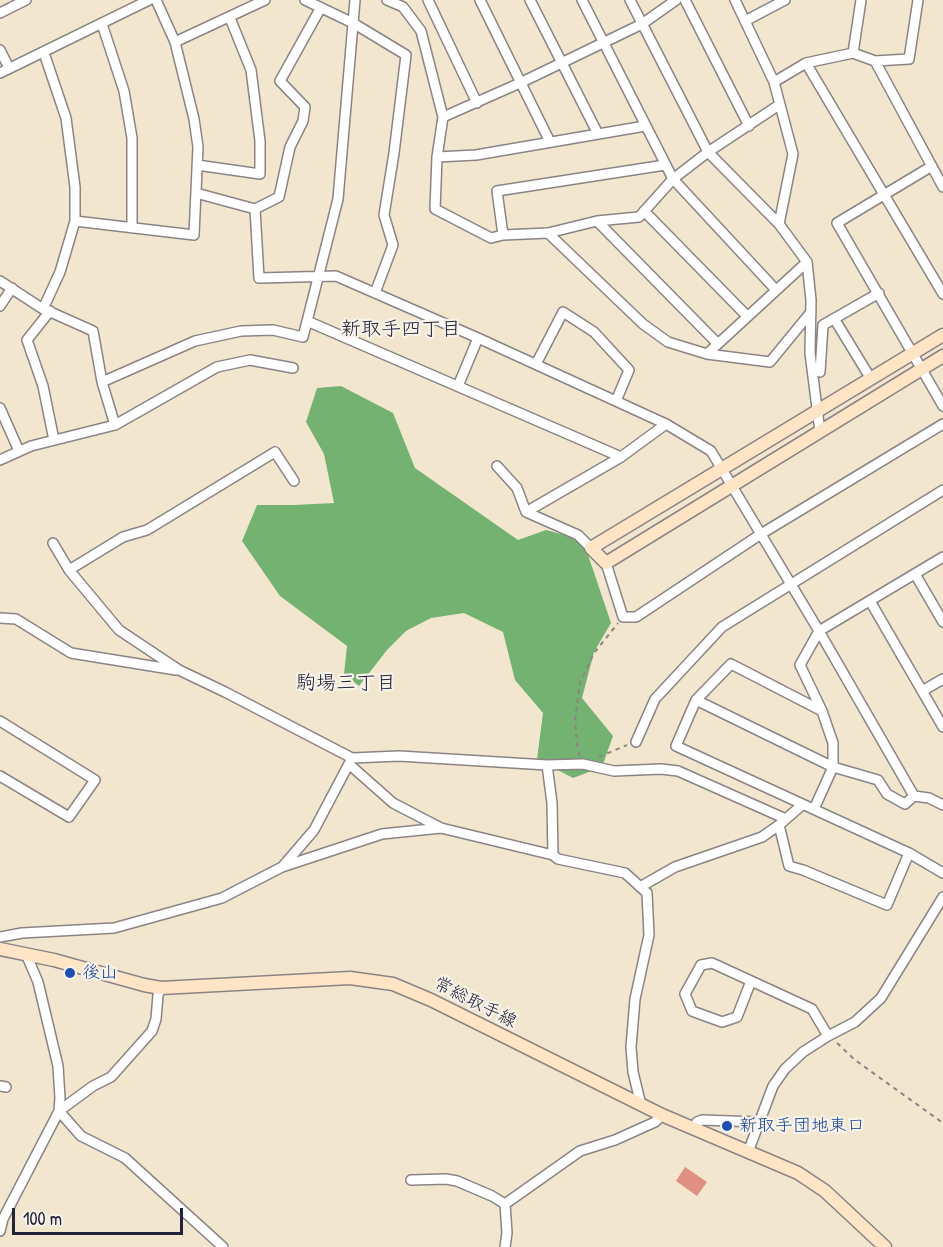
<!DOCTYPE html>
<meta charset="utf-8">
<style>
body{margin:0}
#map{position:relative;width:943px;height:1247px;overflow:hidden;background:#f3e6cf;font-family:"Patrick Hand",sans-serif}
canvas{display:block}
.scale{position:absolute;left:12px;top:1208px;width:171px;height:27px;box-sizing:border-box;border:3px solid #22223b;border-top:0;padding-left:8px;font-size:18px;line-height:21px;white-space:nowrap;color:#22223b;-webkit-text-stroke:4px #f7f3e8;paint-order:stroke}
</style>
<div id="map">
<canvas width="943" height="1247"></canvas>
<div class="scale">100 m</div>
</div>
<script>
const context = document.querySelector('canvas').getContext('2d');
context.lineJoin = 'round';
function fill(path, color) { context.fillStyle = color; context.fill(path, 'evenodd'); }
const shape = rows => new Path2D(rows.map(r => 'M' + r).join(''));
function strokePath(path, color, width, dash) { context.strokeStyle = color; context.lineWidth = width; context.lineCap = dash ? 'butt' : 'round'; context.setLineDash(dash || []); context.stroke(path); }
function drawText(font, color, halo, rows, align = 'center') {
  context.font = font + ' "Patrick Hand","Klee One",sans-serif'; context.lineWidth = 4.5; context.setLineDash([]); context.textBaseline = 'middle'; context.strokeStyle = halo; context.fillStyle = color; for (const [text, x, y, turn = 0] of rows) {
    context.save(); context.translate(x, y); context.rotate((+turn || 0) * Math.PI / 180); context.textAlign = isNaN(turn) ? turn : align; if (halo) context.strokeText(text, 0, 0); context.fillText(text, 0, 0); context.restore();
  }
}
const forest = shape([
 [341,386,393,413,415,468,518,540,546,530,583,540,611,623,594,652,582,698,613,736,602,767,573,778,537,759,543,713,515,680,503,632,464,613,431,618,406,631,387,650,359,686,344,674,347,646,280,596,242,541,257,505,294,505,334,503,324,454,306,422,317,388]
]);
const building = shape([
 [685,1167,707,1182,697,1196,676,1181]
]);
const path = shape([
 [580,756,577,743,575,721,580,683,594,653,618,623],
 [599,757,627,745],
 [837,1043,855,1060,943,1123]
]);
const street = shape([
 [305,0,353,23,406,55,394,153,384,215,393,245,375,293],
 [387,0,403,7,421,31,443,117,437,157,435,209,491,238,503,235,548,233,597,221,639,217,673,179,708,152,779,105],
 [428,0,477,103],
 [480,0,550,142],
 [530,0,598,134],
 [582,0,673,179,776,290],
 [630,0,708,152,779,224,807,262,811,300,810,353,820,432],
 [685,0,749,126],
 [735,0,745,21],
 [0,13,26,0],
 [102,24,124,91,132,138,132,228],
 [175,42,265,0],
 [0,50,9,68],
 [853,53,861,0],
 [875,61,943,187],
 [806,63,943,294],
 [0,73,149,0],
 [774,82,806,63,853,53,875,61,909,59,918,0],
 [443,117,520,83,642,24,676,0],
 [437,157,476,155,645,126],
 [197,165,260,174,260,141,251,70,230,18],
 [932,166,837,223,943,406],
 [196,193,255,209,279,197,290,147,303,121,305,107,280,81,320,9],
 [255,209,259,278,336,276,478,338,666,424,711,451,819,631,914,796,929,798,943,805],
 [644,211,747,316],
 [75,221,194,235,198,147,194,119,175,42,156,0],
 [597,221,718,344],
 [779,224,793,154,774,82,745,21,785,0],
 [548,233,643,324,668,342,707,354,807,262],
 [503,235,497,191,665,165],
 [0,281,43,309,60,272,75,221,75,187,66,118,44,53],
 [0,306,12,288],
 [46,310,93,331,102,382],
 [50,311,27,340,43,386,54,440],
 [835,320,871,379],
 [307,321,621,457],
 [707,354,770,362,811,312],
 [536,364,563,312,594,332,629,370,616,401],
 [820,372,823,325,879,293],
 [458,386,478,338],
 [0,408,19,451],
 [115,425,102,382,195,341,241,331,273,330,303,337,338,199,355,0],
 [0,460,31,446,115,425,217,367,250,360,293,368],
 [497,466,517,488,526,512,621,457,666,424],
 [526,512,578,535,591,548],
 [53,543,69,570,119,630,179,670,225,692,352,758,314,830,284,865],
 [606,563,623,617,636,617,761,534,943,424],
 [69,570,123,537,147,530,275,452,294,481],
 [915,574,943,622],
 [870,601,943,727],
 [0,618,16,619,71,653,176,670],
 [922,691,943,679],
 [696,700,833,767,814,809],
 [822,711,731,664,696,700,676,746,909,853,943,873],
 [0,721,95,780,69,817,0,776],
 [636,742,655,699,722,627,943,490],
 [352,758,399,756,547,765,583,764,614,771,661,769,678,771,786,819],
 [350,765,393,803,441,828],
 [547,765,552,803,553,855],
 [914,796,905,804,887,794,878,780,833,767,833,743,822,711,800,665,819,631,943,557],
 [802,805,779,825,789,866,803,870,887,905,909,853],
 [640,887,675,867,762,837,779,825],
 [0,937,22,933,114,928,222,898,282,867,382,834,441,828,553,855,558,859,625,873,647,893,649,935,635,999,631,1047,633,1072,641,1105],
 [751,981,737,1017,722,1022,692,1011,685,994,701,965,712,963,812,1009,828,1036],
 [161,988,158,995,156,1019,152,1031,111,1077,93,1086,59,1111,81,1136,125,1158,223,1247],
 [0,1086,6,1087],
 [693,1128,697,1122,702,1120,759,1122],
 [748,1152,773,1086,785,1069,803,1052,828,1036,855,1022,881,998,943,897],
 [411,1180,446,1179,457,1181,492,1196,505,1204],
 [0,1231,3,1219,59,1111,60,1098,58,1066,38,982,26,954],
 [505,1247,507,1233,505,1204,580,1151,615,1140,655,1122,662,1115]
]);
const secondary = shape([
 [943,335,591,548,606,563,943,356],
 [0,949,54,960,144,985,161,988,350,978,393,984,431,1000,662,1115,798,1173,825,1191,885,1247]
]);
const markers = [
 [70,973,6,"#1a4fb4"],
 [727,1126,6,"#1a4fb4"]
];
const transitNames = [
 ["後山",82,973],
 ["新取手団地東口",739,1126]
];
const streetNames = [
 ["常総取手線",475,1003,27]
];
const neighbourhoodNames = [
 ["新取手四丁目",401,330],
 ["駒場三丁目",346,684]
];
fill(forest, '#74b272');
fill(building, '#df9083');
strokePath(street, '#8a8485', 12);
strokePath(secondary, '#8a8485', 15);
strokePath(path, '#8a8485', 2, [4.5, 4.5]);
strokePath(street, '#fff', 9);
strokePath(secondary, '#ffe4c6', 12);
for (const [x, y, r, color] of markers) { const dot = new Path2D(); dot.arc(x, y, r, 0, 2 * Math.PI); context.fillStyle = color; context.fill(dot); strokePath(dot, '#f7f3e8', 2); }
drawText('18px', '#164399', '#f7f3e8', transitNames, 'left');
drawText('18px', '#22223b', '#f7f3e8', streetNames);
drawText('20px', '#22223b', '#f7f3e8', neighbourhoodNames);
</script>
